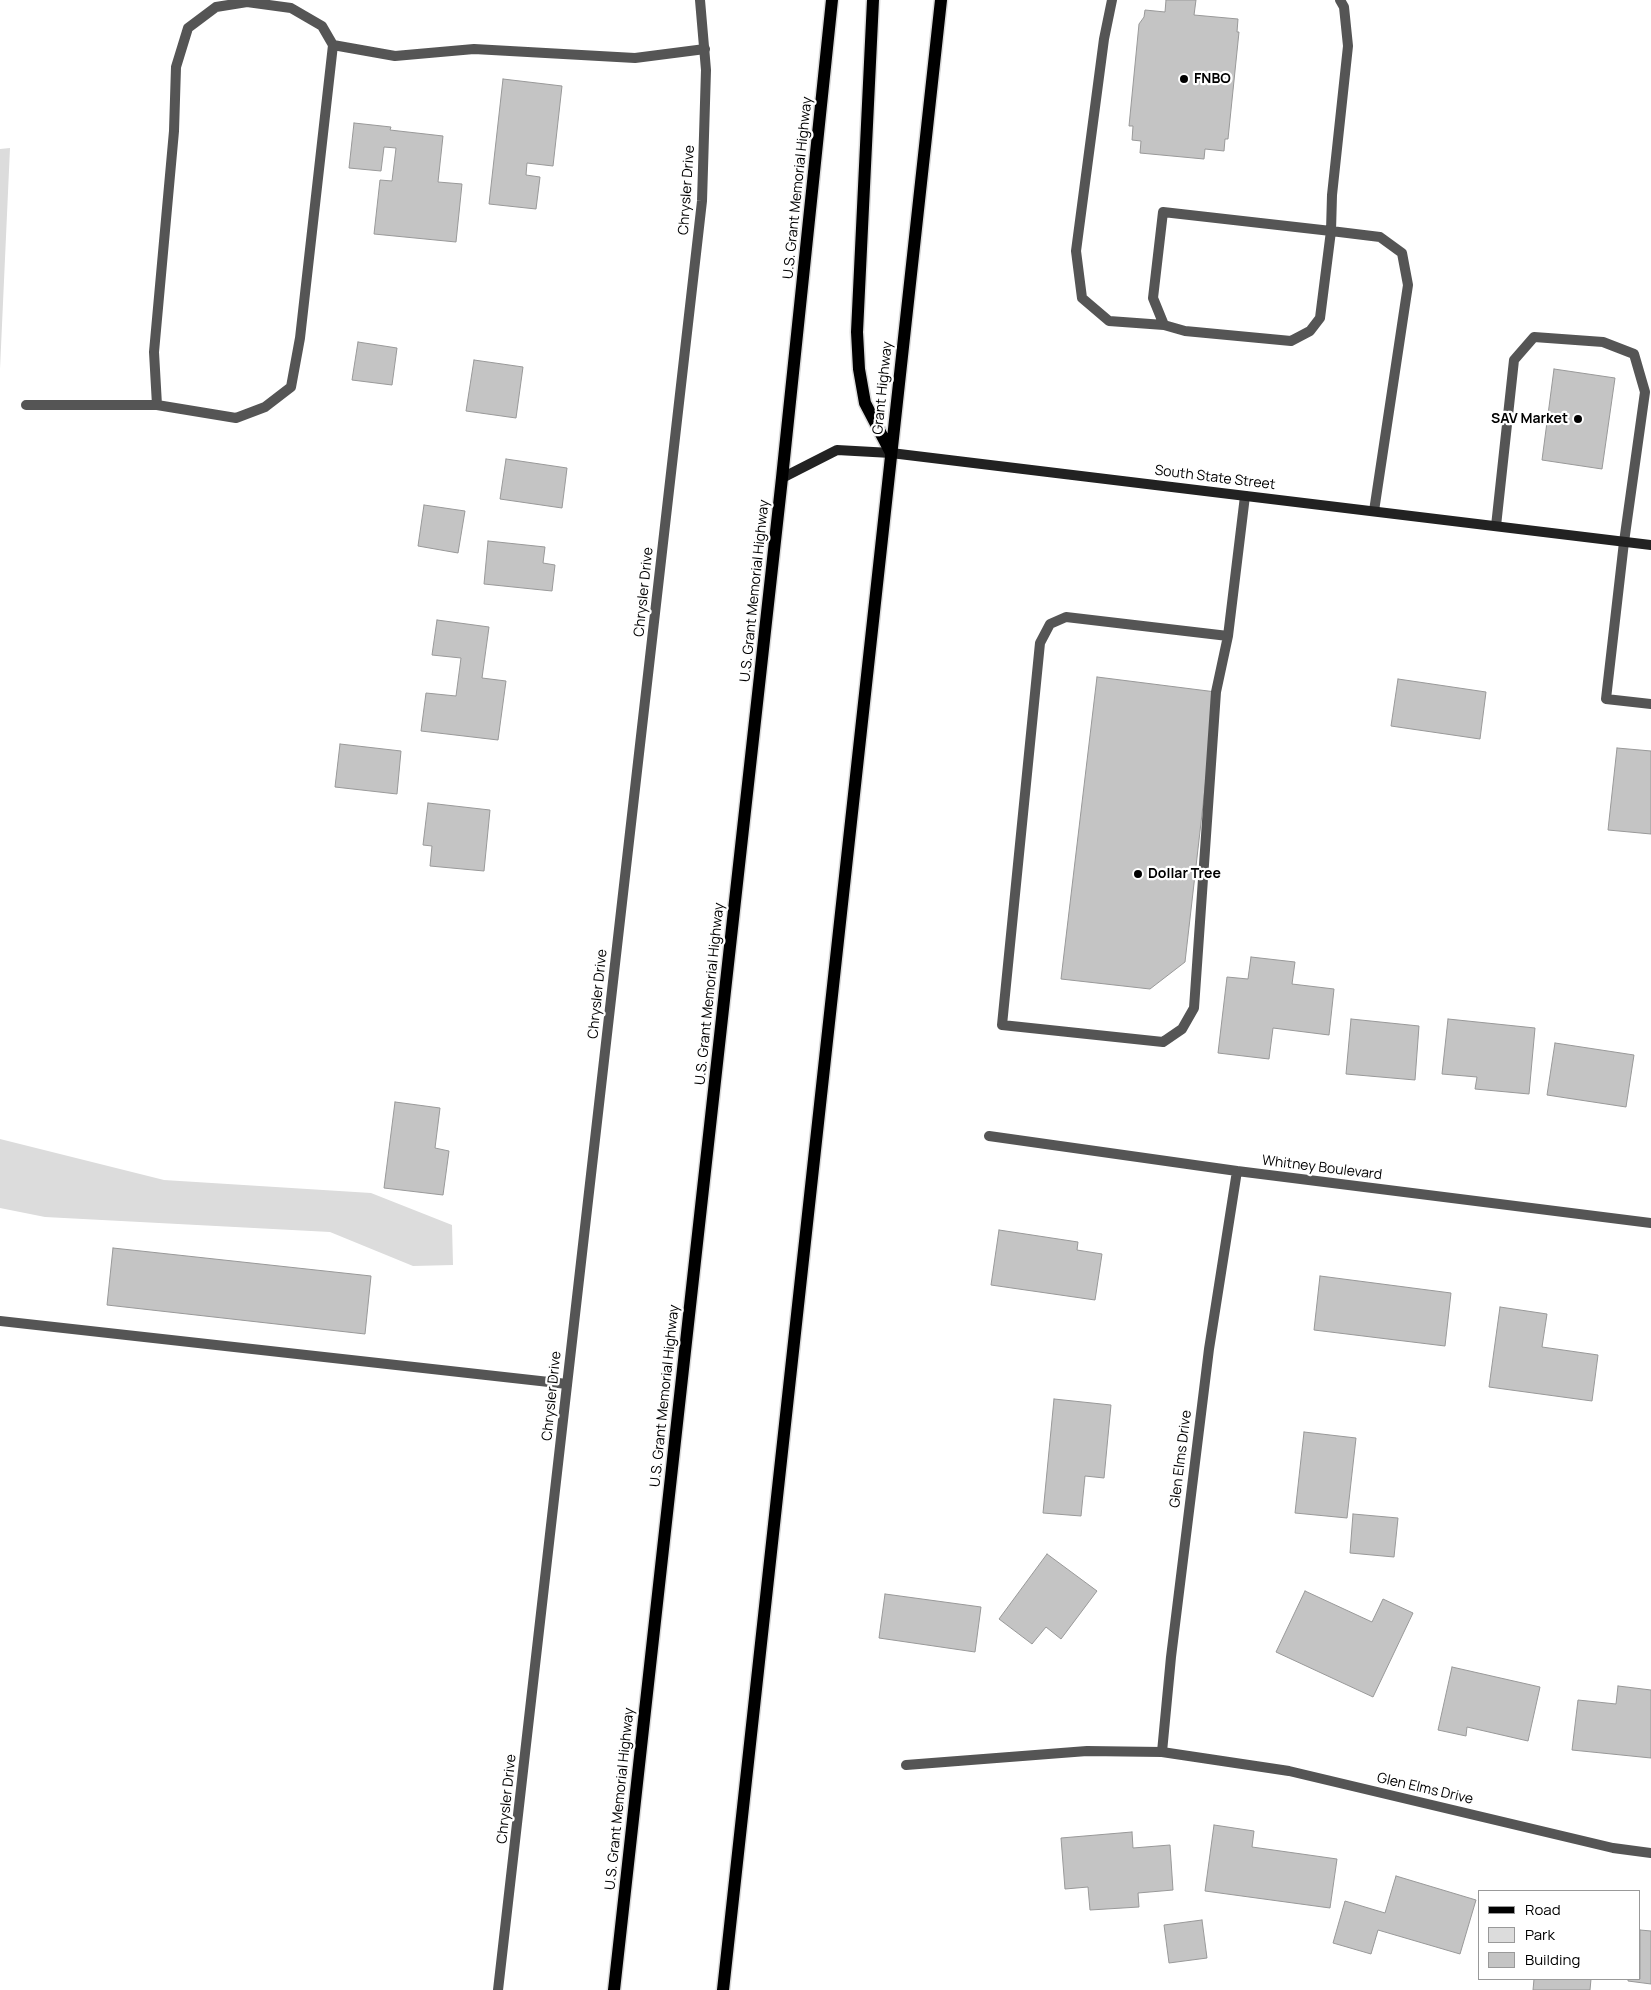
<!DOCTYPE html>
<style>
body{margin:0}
#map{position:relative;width:1651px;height:1990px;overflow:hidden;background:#fff;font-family:Manrope,sans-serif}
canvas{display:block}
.legend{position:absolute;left:1478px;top:1890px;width:162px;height:90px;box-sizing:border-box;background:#fff;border:1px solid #999;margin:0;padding:6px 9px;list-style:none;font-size:15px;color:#000}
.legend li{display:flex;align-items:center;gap:10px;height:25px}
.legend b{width:25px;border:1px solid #999}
</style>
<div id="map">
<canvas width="1651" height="1990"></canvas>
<ul class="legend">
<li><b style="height:6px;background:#000"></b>Road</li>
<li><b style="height:14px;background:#dcdcdc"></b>Park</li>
<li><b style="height:14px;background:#c4c4c4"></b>Building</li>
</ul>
</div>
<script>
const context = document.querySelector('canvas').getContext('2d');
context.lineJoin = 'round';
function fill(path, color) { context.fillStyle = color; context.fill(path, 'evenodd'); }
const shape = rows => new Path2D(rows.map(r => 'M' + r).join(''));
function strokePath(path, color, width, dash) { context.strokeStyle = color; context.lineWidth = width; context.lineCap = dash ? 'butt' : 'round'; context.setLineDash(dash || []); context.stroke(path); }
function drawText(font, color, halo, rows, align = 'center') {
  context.font = font + ' Manrope,sans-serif'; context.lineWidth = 4.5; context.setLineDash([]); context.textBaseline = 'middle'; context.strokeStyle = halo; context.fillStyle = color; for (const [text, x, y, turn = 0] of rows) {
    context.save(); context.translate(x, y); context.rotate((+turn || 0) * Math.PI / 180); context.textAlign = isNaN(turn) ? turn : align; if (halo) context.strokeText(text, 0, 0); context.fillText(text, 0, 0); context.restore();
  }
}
const green = shape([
 [10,148,0,369,0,149],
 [0,1139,164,1180,371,1193,452,1225,453,1265,413,1266,330,1232,45,1217,0,1208]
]);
const building = shape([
 [1166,0,1196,0,1194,15,1238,19,1237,32,1239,32,1228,139,1225,139,1224,151,1205,149,1204,159,1140,153,1141,141,1132,140,1133,126,1129,126,1139,24,1144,17,1145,10,1165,12,1166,0],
 [503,79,562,86,553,166,527,163,526,175,540,177,536,209,489,204,503,79],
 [354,123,391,127,390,130,443,136,438,182,462,184,456,242,374,234,380,180,392,181,396,148,384,147,381,171,349,168,354,123],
 [358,342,397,348,392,385,352,380,358,342],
 [474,360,523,367,516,418,466,411,474,360],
 [1554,369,1615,378,1602,469,1542,460,1554,369],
 [506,459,567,468,562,508,500,499,506,459],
 [424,505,465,511,458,553,418,546,424,505],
 [488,541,545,547,543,563,555,565,552,591,484,584,488,541],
 [437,620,489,627,482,678,506,681,498,740,421,731,426,693,456,696,461,658,432,655,437,620],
 [1097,677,1216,692,1185,962,1150,989,1061,979,1097,677],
 [1398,679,1486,692,1480,739,1391,726,1398,679],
 [340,744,401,751,397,794,335,787,340,744],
 [1617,748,1651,751,1651,834,1608,830,1617,748],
 [428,803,490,810,484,871,430,866,432,846,423,845,428,803],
 [1251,957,1295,962,1292,984,1334,989,1329,1035,1273,1028,1269,1059,1218,1053,1227,977,1248,979,1251,957],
 [1351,1019,1419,1026,1415,1080,1346,1074,1351,1019],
 [1448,1019,1535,1028,1529,1094,1475,1089,1477,1077,1442,1074,1448,1019],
 [1555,1043,1634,1055,1626,1107,1547,1095,1555,1043],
 [395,1102,440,1108,435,1148,449,1151,443,1195,384,1188,395,1102],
 [999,1230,1078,1242,1077,1250,1102,1254,1095,1300,991,1285,999,1230],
 [113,1248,371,1276,365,1334,107,1305,113,1248],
 [1320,1276,1451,1293,1445,1346,1314,1330,1320,1276],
 [1500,1307,1547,1314,1542,1347,1598,1355,1592,1401,1489,1387,1500,1307],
 [1054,1399,1111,1405,1104,1478,1085,1476,1081,1516,1043,1513,1054,1399],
 [1304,1432,1356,1438,1347,1518,1295,1513,1304,1432],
 [1353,1514,1398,1518,1394,1557,1350,1553,1353,1514],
 [1047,1554,1097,1591,1061,1639,1046,1627,1032,1644,999,1619,1047,1554],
 [1305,1591,1372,1622,1383,1599,1413,1613,1373,1697,1276,1652,1305,1591],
 [885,1594,981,1607,975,1652,879,1638,885,1594],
 [1452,1667,1540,1687,1528,1741,1467,1727,1466,1736,1438,1730,1452,1667],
 [1618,1686,1651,1690,1651,1758,1572,1750,1578,1700,1616,1704,1618,1686],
 [1214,1825,1254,1831,1252,1847,1337,1859,1330,1908,1205,1891,1214,1825],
 [1132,1832,1133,1848,1170,1845,1173,1890,1138,1893,1139,1907,1090,1910,1088,1887,1065,1889,1061,1838,1132,1832],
 [1396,1876,1476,1900,1460,1954,1378,1930,1371,1954,1333,1943,1345,1901,1385,1913,1396,1876],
 [1202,1920,1207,1958,1169,1963,1164,1925,1202,1920],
 [1640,1930,1651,1931,1651,1984,1628,1981,1628,1979,1640,1979,1640,1930],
 [1534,1979,1591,1979,1590,1990,1533,1990,1534,1979]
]);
const service = shape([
 [1112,0,1104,39,1076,251,1082,298,1109,321,1164,325],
 [1340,0,1344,7,1348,46,1332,195,1331,231,1320,318,1310,331,1291,341,1185,331,1164,325,1153,298,1163,212,1331,231,1380,237,1402,253,1408,285,1374,511],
 [333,45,395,56,474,49,635,58,705,49],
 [26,405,157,405,236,418,265,407,291,387,300,338,333,45,322,26,291,8,247,2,216,7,188,28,176,67,174,131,154,352,157,405],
 [1496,526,1514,360,1534,337,1603,342,1634,354,1645,392,1624,542,1606,699,1651,704],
 [1228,636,1216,692,1194,1008,1182,1029,1163,1042,1002,1025,1040,643,1050,624,1066,617,1228,636,1245,496],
 [0,1321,567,1384]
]);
const minor = shape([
 [989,1136,1237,1171,1651,1223],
 [1162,1752,1171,1657,1209,1349,1237,1171],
 [906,1765,1087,1751,1162,1752,1289,1771,1613,1848,1651,1853]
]);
const tertiary = shape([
 [498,1990,702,201,706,70,700,0]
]);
const secondary = shape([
 [782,478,837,450,891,453,1651,545]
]);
const primary = shape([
 [873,0,857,332,859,369,865,403,891,453],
 [614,1990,782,478,832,0],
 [723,1990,941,0]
]);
const markers = [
 [1184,79,5,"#000"],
 [1578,419,5,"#000"],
 [1138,874,5,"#000"]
];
const poiNames = [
 ["FNBO",1194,79],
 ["SAV Market",1568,419,"right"],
 ["Dollar Tree",1148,874]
];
const streetNames = [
 ["U.S. Grant Memorial Highway",798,188,-84],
 ["Chrysler Drive",687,190,-86],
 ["Grant Highway",883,388,-84],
 ["South State Street",1215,478,7],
 ["U.S. Grant Memorial Highway",755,591,-84],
 ["Chrysler Drive",644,592,-84],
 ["Chrysler Drive",598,994,-84],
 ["U.S. Grant Memorial Highway",710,994,-84],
 ["Whitney Boulevard",1322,1168,7],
 ["Chrysler Drive",552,1396,-84],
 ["U.S. Grant Memorial Highway",665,1396,-84],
 ["Glen Elms Drive",1181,1459,-83],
 ["Glen Elms Drive",1425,1789,13],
 ["Chrysler Drive",507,1799,-84],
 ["U.S. Grant Memorial Highway",620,1799,-84]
];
fill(green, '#dcdcdc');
fill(building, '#c4c4c4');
strokePath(building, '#999', 1);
strokePath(primary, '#dbdbdb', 15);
strokePath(service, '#555', 10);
strokePath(minor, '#555', 10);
strokePath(tertiary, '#555', 10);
strokePath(secondary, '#222', 10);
strokePath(primary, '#000', 12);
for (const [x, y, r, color] of markers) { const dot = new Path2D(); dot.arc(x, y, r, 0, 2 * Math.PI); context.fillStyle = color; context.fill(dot); strokePath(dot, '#fff', 2); }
drawText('bold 14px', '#000', '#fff', poiNames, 'left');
drawText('14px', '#000', '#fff', streetNames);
</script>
